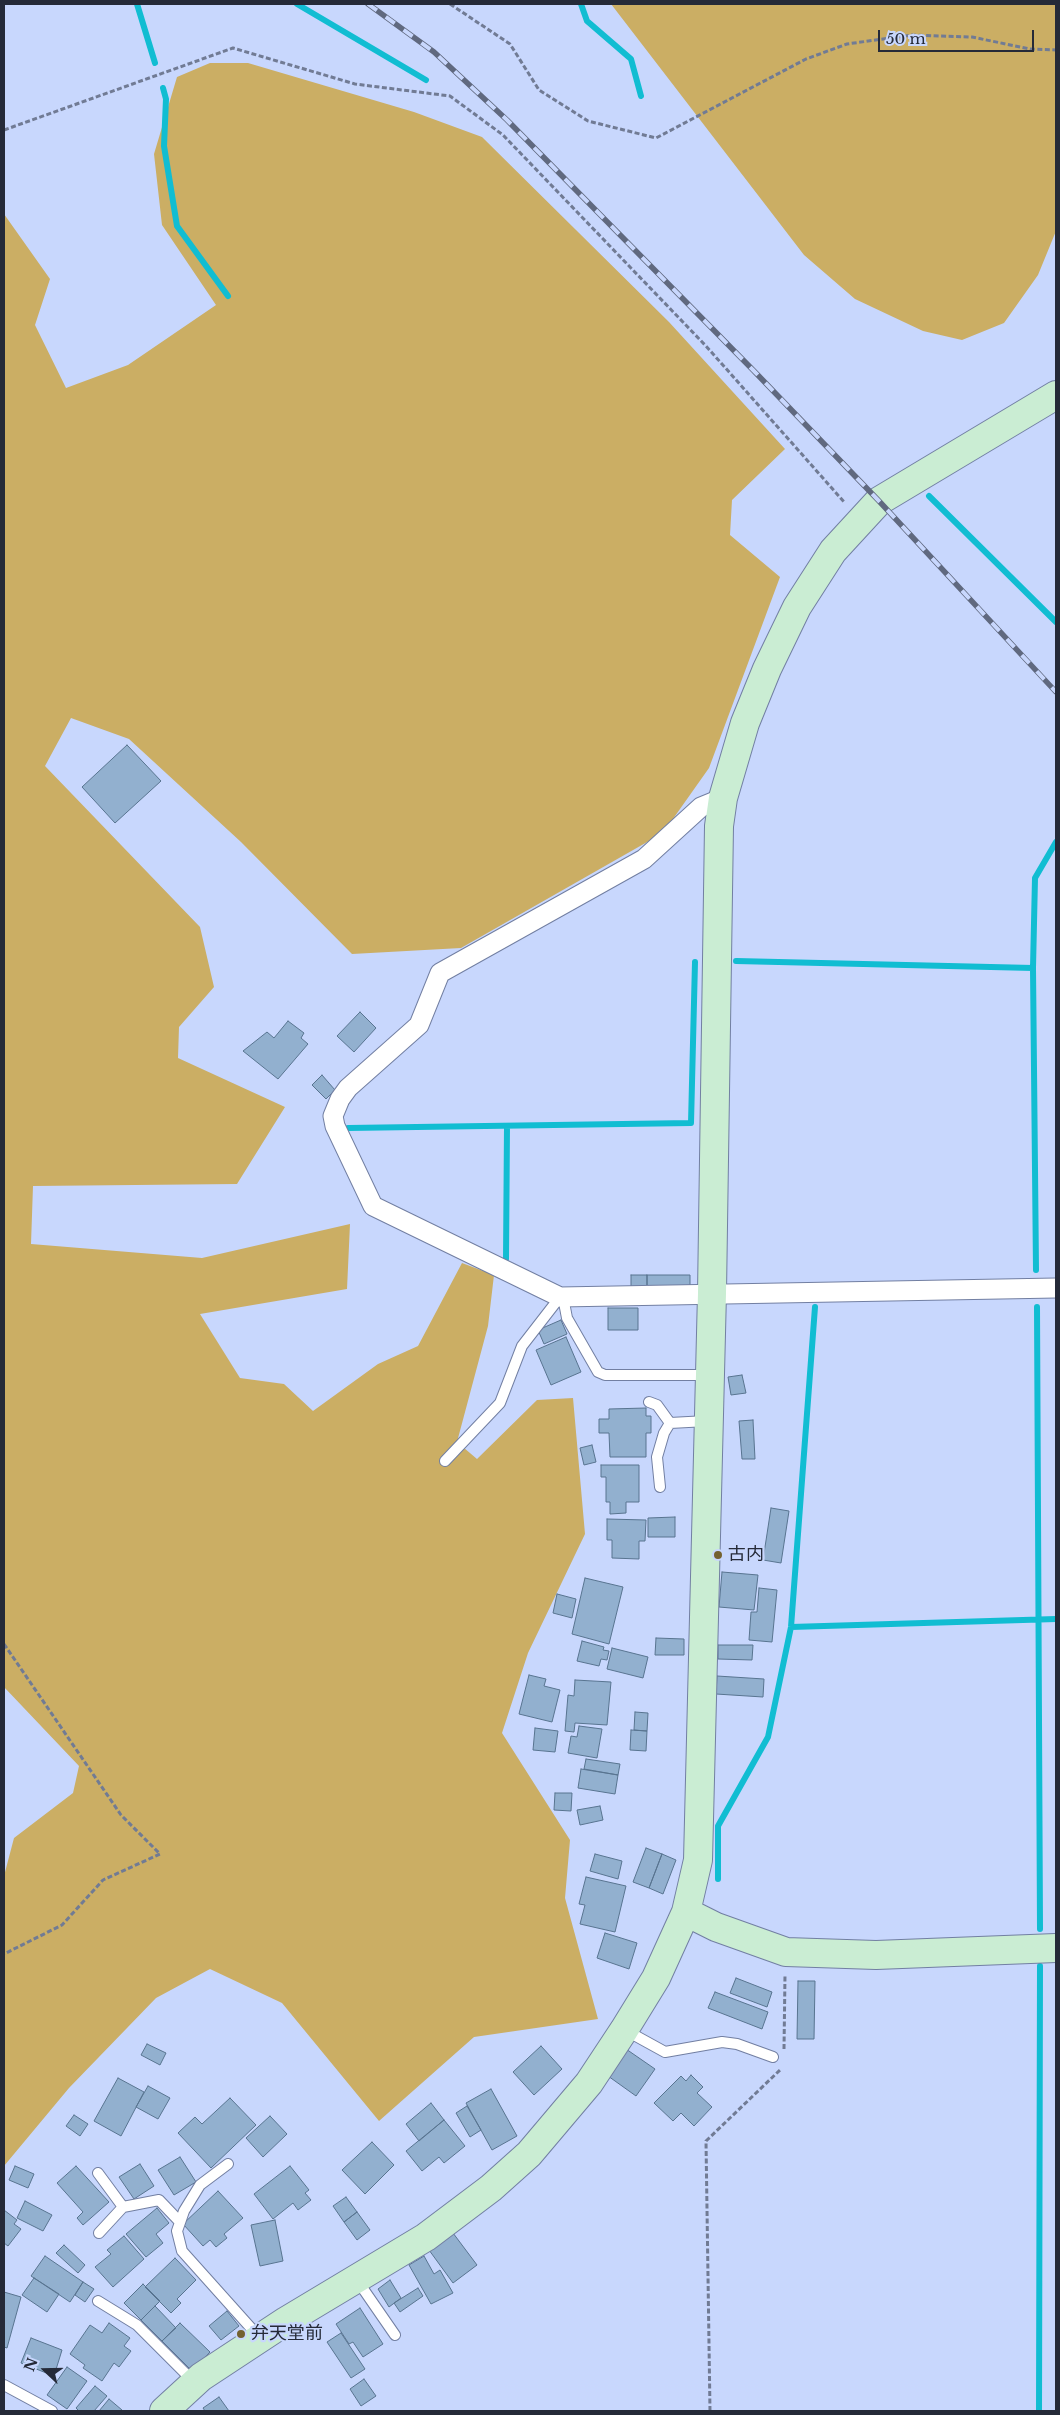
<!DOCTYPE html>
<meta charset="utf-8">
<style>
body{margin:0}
#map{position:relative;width:1060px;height:2415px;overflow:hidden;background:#c8d7fd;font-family:"Libre Baskerville",serif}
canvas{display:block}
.frame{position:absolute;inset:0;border:5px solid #252a38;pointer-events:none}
.north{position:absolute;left:20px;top:2345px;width:50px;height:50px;-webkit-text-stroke:4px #c8d7fd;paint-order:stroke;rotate:291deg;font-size:14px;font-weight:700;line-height:20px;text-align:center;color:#252a38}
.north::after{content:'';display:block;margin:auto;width:18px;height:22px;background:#252a38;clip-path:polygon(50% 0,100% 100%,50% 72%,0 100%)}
.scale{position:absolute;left:878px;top:30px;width:156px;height:22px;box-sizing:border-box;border:2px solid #252a38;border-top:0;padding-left:6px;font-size:15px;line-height:18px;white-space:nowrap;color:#252a38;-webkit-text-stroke:4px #c8d7fd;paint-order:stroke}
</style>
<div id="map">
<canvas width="1060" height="2415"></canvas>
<div class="frame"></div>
<div class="north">N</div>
<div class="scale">50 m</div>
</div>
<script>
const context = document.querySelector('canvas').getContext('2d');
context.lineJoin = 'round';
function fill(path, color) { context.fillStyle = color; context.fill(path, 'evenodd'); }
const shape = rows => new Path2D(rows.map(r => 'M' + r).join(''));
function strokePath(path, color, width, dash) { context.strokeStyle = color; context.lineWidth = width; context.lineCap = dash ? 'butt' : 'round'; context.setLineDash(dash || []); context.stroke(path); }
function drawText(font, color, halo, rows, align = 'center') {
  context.font = font + ' "Libre Baskerville","Noto Sans JP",serif'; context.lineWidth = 4.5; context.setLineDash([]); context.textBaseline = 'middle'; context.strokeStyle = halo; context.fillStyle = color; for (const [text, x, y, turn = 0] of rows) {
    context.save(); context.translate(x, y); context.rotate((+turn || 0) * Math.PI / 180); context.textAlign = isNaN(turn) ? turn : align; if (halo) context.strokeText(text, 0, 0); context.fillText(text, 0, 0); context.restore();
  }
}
const green = shape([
 [611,4,1056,4,1056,231,1038,275,1004,323,962,340,923,331,855,299,804,255],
 [210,63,248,63,414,112,482,137,669,322,785,449,732,500,730,535,780,577,709,768,663,833,461,948,352,954,241,842,129,739,71,718,45,766,200,927,214,987,179,1027,178,1058,285,1107,237,1184,33,1186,31,1244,202,1258,350,1224,347,1289,200,1314,240,1378,284,1384,313,1411,378,1364,418,1346,462,1263,494,1275,488,1326,457,1442,477,1459,537,1400,573,1398,585,1534,528,1653,502,1733,570,1840,565,1898,598,2019,474,2037,379,2121,282,2003,210,1969,156,1998,69,2088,4,2166,4,1876,14,1838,73,1793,79,1766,4,1687,4,214,50,279,35,325,66,388,128,365,216,305,162,225,154,154,177,77]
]);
const stream = shape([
 [137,4,155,63],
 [297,4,426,80],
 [581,4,587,21,631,59,641,96],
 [163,88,166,99,164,146,177,226,228,296],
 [929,496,1056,622],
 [736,961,1033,968],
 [348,1128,691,1123,695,962],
 [506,1259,507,1126],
 [1036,1270,1033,968,1035,878,1056,842],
 [1037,1307,1040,1929],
 [791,1627,1056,1619],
 [718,1879,718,1826,768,1737,791,1627,815,1307],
 [1039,2411,1040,1966]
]);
const building = shape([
 [127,745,161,781,115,823,82,787,127,745],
 [360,1012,376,1028,354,1052,337,1036,360,1012],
 [288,1021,304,1033,301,1038,308,1044,278,1079,243,1051,267,1032,274,1038,288,1021],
 [322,1075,335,1090,326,1099,312,1085,322,1075],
 [631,1275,647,1275,647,1291,631,1291,631,1275],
 [647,1275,690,1275,690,1291,647,1291,647,1275],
 [608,1308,638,1308,638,1330,608,1330,608,1308],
 [561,1320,567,1334,544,1344,538,1330,561,1320],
 [566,1337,581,1372,551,1385,536,1350,566,1337],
 [742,1375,746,1393,731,1395,728,1377,742,1375],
 [646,1408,646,1416,651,1416,651,1433,646,1433,646,1457,610,1457,609,1433,599,1433,599,1419,609,1419,609,1409,646,1408],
 [753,1420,755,1459,742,1459,739,1421,753,1420],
 [592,1445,596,1462,584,1465,580,1448,592,1445],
 [601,1465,639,1465,639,1502,626,1502,626,1513,610,1514,610,1502,606,1502,606,1477,601,1477,601,1465],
 [771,1508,789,1511,781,1563,763,1560,771,1508],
 [675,1517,675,1537,648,1537,648,1518,675,1517],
 [607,1519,646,1520,645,1541,639,1541,639,1559,612,1558,612,1540,607,1540,607,1519],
 [722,1572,758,1575,754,1610,719,1607,722,1572],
 [585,1578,623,1587,609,1644,572,1634,585,1578],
 [759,1588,777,1590,772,1642,749,1640,751,1612,757,1612,759,1588],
 [557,1594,576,1599,572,1618,553,1613,557,1594],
 [656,1638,684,1639,684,1655,655,1655,656,1638],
 [582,1641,604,1647,603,1650,609,1651,607,1660,601,1659,599,1666,577,1661,582,1641],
 [718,1645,753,1645,752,1660,718,1659,718,1645],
 [612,1648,648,1657,643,1678,607,1669,612,1648],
 [529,1675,546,1679,544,1686,560,1690,552,1722,519,1714,529,1675],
 [717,1676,764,1679,763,1697,716,1694,717,1676],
 [575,1680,611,1682,607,1725,575,1723,574,1732,565,1731,568,1695,574,1696,575,1680],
 [635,1712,648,1713,647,1731,634,1730,635,1712],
 [579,1726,602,1729,597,1758,568,1753,571,1736,577,1737,579,1726],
 [535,1728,558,1731,555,1752,533,1750,535,1728],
 [631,1730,647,1731,646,1751,630,1750,631,1730],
 [586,1759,620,1764,618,1775,584,1769,586,1759],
 [581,1769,618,1775,615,1794,578,1788,581,1769],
 [555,1793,572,1793,571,1811,554,1810,555,1793],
 [600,1806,603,1820,580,1825,577,1810,600,1806],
 [646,1848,662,1854,649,1888,633,1882,646,1848],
 [595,1854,622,1861,618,1879,590,1871,595,1854],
 [662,1854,676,1860,663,1894,649,1888,662,1854],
 [586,1877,626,1886,615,1932,580,1924,585,1905,579,1904,586,1877],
 [605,1933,637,1943,629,1969,597,1958,605,1933],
 [736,1978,772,1992,767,2007,730,1993,736,1978],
 [798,1981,815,1981,814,2039,797,2039,798,1981],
 [715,1992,768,2012,762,2029,708,2008,715,1992],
 [147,2044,166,2053,160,2065,141,2055,147,2044],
 [541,2046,562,2069,534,2095,513,2072,541,2046],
 [626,2049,655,2069,636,2096,608,2076,626,2049],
 [691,2075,703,2087,697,2093,712,2107,694,2126,681,2113,673,2121,654,2103,681,2076,686,2081,691,2075],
 [118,2078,144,2092,121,2136,94,2121,118,2078],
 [148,2086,170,2098,158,2119,136,2107,148,2086],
 [491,2089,517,2136,492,2150,466,2103,491,2089],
 [230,2098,256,2125,211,2168,178,2133,195,2117,202,2124,230,2098],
 [431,2103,444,2120,419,2141,406,2124,431,2103],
 [467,2106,481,2130,470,2137,456,2113,467,2106],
 [74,2115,88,2124,80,2136,66,2126,74,2115],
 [270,2116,287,2134,263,2157,246,2138,270,2116],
 [444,2120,465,2146,444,2163,439,2157,422,2171,406,2151,444,2120],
 [372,2142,394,2165,365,2194,342,2170,372,2142],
 [180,2157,196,2182,174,2195,158,2170,180,2157],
 [140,2164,154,2186,134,2199,119,2177,140,2164],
 [15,2166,34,2174,28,2188,9,2180,15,2166],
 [76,2166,109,2202,83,2225,77,2218,83,2212,57,2183,76,2166],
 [290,2166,309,2190,305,2193,311,2200,298,2210,293,2203,273,2219,254,2194,290,2166],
 [218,2191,243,2218,224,2234,227,2238,216,2247,210,2240,203,2246,183,2224,218,2191],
 [346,2197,357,2212,344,2222,333,2206,346,2197],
 [25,2201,52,2215,43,2231,17,2218,25,2201],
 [157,2208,169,2223,156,2234,163,2243,146,2257,126,2234,157,2208],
 [4,2210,17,2220,14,2224,21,2229,8,2246,4,2243,4,2210],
 [357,2212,370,2230,357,2240,344,2222,357,2212],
 [275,2220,283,2261,260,2266,251,2225,275,2220],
 [453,2233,477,2265,453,2283,429,2250,453,2233],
 [124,2236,144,2259,113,2287,95,2267,111,2254,107,2250,124,2236],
 [64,2245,85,2265,78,2273,56,2253,64,2245],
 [45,2256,83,2282,70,2302,31,2276,45,2256],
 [424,2256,434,2274,440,2270,453,2293,431,2304,409,2265,424,2256],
 [175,2258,196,2280,177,2299,181,2303,171,2313,145,2287,175,2258],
 [34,2278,59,2294,47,2312,22,2295,34,2278],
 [390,2280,401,2298,389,2307,378,2289,390,2280],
 [83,2282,94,2289,85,2302,75,2295,83,2282],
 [143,2284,160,2301,141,2320,124,2303,143,2284],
 [418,2288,423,2296,400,2312,394,2303,418,2288],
 [4,2292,21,2297,7,2348,4,2347,4,2292],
 [155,2306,176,2328,162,2341,141,2320,155,2306],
 [360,2308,383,2344,363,2357,353,2342,349,2344,336,2324,360,2308],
 [227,2311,239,2326,221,2340,209,2326,227,2311],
 [109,2323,130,2338,124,2346,131,2351,119,2367,114,2363,102,2381,83,2368,85,2365,70,2354,90,2325,102,2333,109,2323],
 [180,2323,210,2352,192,2371,162,2341,180,2323],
 [341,2333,365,2369,351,2378,327,2342,341,2333],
 [31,2338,62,2350,54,2376,21,2363,31,2338],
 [67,2367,87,2381,67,2409,47,2395,67,2367],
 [364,2379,376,2396,361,2406,350,2389,364,2379],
 [95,2386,107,2396,94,2411,79,2411,76,2408,95,2386],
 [219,2397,229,2411,205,2411,203,2408,219,2397],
 [109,2399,122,2410,121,2411,99,2411,109,2399]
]);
const path = shape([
 [450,4,510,44,539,90,588,121,656,138,806,59,847,44,912,35,972,37,1030,49,1056,50],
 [4,130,233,48,355,84,450,96,503,135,706,346,845,503],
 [4,1644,121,1815,160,1854,103,1880,62,1925,4,1954],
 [784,2049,785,1975],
 [710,2411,706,2141,780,2070]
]);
const lane = shape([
 [563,1297,567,1318,598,1372,605,1375,710,1375],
 [649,1402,657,1405,670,1423],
 [445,1461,500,1403,522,1346,560,1297],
 [660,1487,657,1457,664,1433,670,1423,707,1421],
 [625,2030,665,2052,722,2042,737,2044,773,2057],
 [228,2164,200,2185,184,2211,177,2231,182,2251,259,2337],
 [98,2173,123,2207],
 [99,2233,123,2207,159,2200,180,2222],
 [357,2280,395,2335],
 [98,2301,137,2325,194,2382],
 [4,2385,52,2411]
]);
const street = shape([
 [723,798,701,807,644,859,440,973,419,1025,348,1088,340,1099,333,1116,335,1126,373,1206,560,1297,1056,1288]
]);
const secondary = shape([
 [686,1912,716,1927,786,1952,876,1955,1056,1948],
 [164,2411,201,2377,286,2321,426,2237,491,2188,529,2154,589,2083,624,2030,656,1978,686,1912,698,1860,712,1293,719,826,723,798,745,723,767,669,797,607,833,551,879,501,1056,395]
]);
const rail = shape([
 [368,4,434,52,507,120,753,370,879,501,1056,692]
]);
const markers = [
 [718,1555,5,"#746230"],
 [241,2334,5,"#746230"]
];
const poiNames = [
 ["古内",728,1555],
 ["弁天堂前",251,2334]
];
fill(green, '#cbae64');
strokePath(stream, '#11bdd2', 6);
fill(building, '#92b0cf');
strokePath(building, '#587490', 1);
strokePath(lane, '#727fa2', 12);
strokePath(street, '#727fa2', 21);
strokePath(secondary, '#727fa2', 30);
strokePath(path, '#717b94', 3, [5, 2.5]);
strokePath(lane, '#fff', 10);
strokePath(street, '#fff', 19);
strokePath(secondary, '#caedd3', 28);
strokePath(rail, '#60697f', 5.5);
strokePath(rail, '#c8d7fd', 4, [11]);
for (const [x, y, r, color] of markers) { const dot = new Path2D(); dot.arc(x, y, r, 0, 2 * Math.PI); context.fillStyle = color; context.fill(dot); strokePath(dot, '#c8d7fd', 2); }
drawText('18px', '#252a38', '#c8d7fd', poiNames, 'left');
</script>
